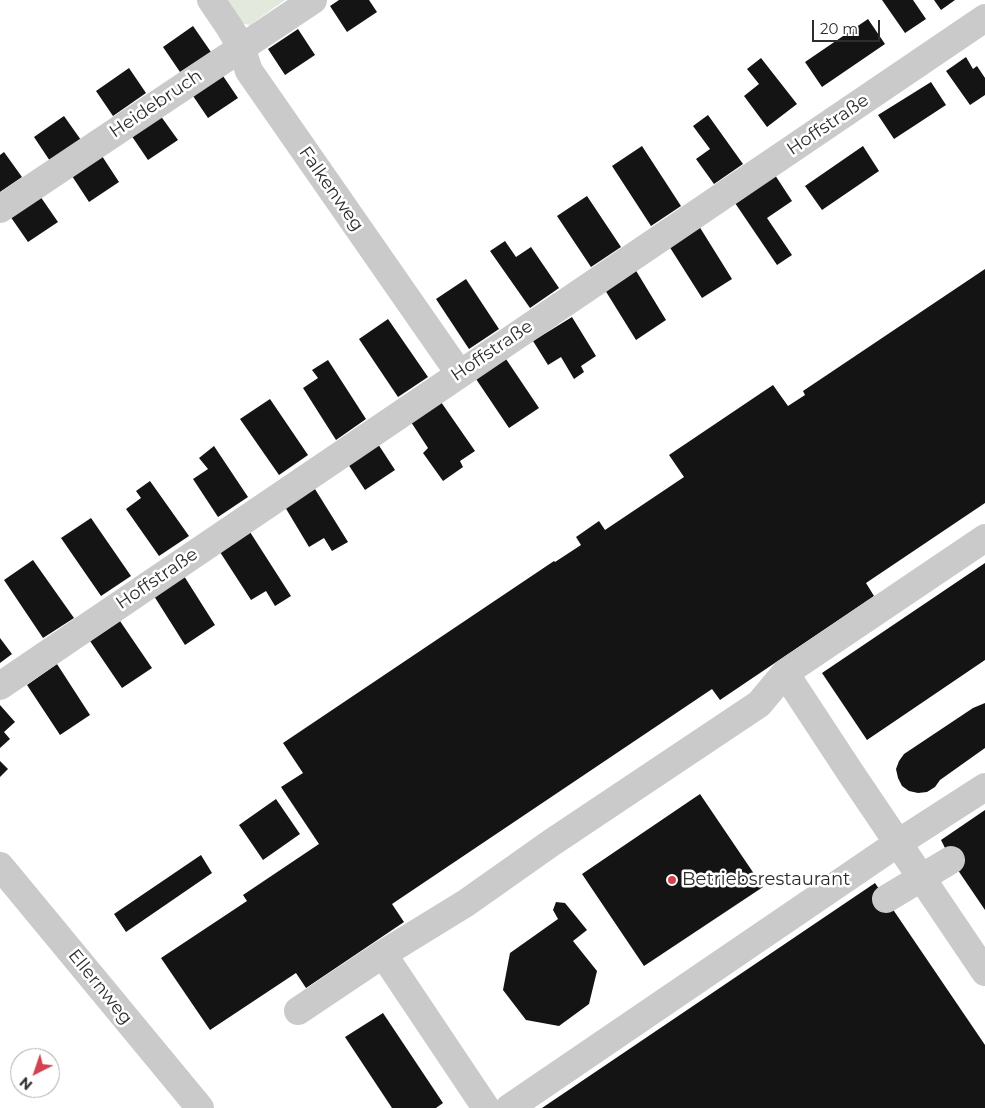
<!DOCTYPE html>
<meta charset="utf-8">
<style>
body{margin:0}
#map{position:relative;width:985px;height:1108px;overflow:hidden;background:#fff;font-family:Montserrat,sans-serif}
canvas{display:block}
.north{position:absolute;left:10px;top:1048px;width:50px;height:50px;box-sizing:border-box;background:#fff;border:1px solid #ababab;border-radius:50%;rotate:221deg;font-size:14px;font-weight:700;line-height:20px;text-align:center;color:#2d2d2d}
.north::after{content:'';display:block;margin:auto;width:18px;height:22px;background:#d14350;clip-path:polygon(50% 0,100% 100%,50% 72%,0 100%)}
.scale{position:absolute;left:812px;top:20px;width:68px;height:22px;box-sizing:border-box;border:2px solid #2d2d2d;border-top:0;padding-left:6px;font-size:15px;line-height:18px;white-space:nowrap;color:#2d2d2d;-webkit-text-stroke:4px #fff;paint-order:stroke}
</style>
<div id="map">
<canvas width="985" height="1108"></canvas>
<div class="north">N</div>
<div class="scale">20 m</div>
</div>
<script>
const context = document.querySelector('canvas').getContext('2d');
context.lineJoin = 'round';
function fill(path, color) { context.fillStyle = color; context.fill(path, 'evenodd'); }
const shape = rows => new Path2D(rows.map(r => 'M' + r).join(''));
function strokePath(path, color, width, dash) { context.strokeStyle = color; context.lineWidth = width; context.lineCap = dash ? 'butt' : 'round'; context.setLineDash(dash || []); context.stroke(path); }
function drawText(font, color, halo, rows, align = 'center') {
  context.font = font + ' Montserrat,sans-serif'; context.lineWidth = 5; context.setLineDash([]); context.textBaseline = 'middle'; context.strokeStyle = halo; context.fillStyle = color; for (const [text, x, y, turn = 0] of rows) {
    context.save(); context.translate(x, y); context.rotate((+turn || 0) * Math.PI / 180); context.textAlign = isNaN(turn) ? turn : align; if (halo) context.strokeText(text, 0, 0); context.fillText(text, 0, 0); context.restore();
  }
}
const green = shape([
 [217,0,285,0,250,25,232,22]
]);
const building = shape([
 [339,0,369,0,377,12,347,32,330,6],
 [882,0,913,0,926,19,905,33],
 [934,0,955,0,941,10],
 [868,19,885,44,822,87,805,62],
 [193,26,211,52,180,72,163,47],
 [298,29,315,55,285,75,268,49],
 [966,57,973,69,977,66,985,78,985,95,970,105,946,71],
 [761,58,797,104,767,127,744,96,759,84,747,69],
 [129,68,146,93,113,116,96,91],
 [221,73,238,98,208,118,191,93],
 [931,82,946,105,894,139,878,115],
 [160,115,178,140,148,160,131,135],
 [708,115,743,164,714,184,696,159,710,149,693,126],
 [64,116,81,140,50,161,34,137],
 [642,146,681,206,651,226,612,166],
 [863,146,879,171,822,210,805,186],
 [4,152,22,177,0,192,0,155],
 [102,156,119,182,89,202,72,176],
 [775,175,792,201,767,218,792,255,777,265,735,203],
 [40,196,58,222,28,242,10,216],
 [587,196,621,247,591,267,557,216],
 [699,226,732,279,702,298,669,246],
 [505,241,516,257,531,247,559,288,530,308,490,251],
 [635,269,666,320,636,340,605,290],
 [985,269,985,503,866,583,874,596,720,700,712,689,392,904,404,922,306,988,296,973,210,1030,161,958,247,901,243,895,319,844,281,787,303,773,283,743,554,561,555,562,581,545,576,537,599,521,605,530,684,477,669,455,773,385,788,406,805,395,803,391],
 [466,279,499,329,469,349,436,299],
 [572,317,596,356,581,366,584,372,574,379,561,357,548,365,533,341],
 [388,319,428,377,398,397,359,339],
 [506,359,539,408,509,428,476,379],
 [328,360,366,419,336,440,303,388,318,378,312,370],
 [270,399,308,455,279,475,240,419],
 [441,402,475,451,460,461,463,467,443,481,423,453,428,448,411,422],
 [378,444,395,470,365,490,348,464],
 [214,446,248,497,218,517,193,479,208,469,199,458],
 [150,481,189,536,159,556,126,509,141,498,136,491],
 [315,489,348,542,332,551,324,538,309,547,285,507],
 [91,518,131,576,101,596,61,538],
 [250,532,291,596,275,606,266,591,251,600,220,552],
 [33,560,74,618,43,638,4,580],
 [985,563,985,660,867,740,822,673],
 [184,576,215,625,185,645,154,596],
 [120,621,152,668,122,688,90,641],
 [0,638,12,654,0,663],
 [57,664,90,715,60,735,27,685],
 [985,703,985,748,940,780,935,787,927,792,918,793,909,791,902,786,898,778,896,769,899,761,904,754,973,708],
 [0,705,15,722,4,732,10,739,0,748],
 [0,761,8,769,0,777],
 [700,794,763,887,644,966,582,874],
 [276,799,300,834,263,860,239,825],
 [985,810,985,910,951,860,941,840],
 [201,855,212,873,126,932,114,914],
 [875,883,985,1045,985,1108,542,1108],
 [556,902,565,903,587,930,573,941,597,971,589,1004,559,1026,526,1020,503,990,510,953,558,919,553,910],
 [383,1013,443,1103,436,1108,392,1108,345,1037]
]);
const minor = shape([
 [211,0,230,28,241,47,249,71,459,373],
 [0,209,313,0],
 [785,673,850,772,985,972],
 [0,686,985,18],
 [0,866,200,1108],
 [886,899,951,860],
 [383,954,486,1108],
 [298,1011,383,954,466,903,551,843,759,704,785,673,985,538],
 [509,1108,898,843,985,787]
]);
const markers = [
 [672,880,5,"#d14350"]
];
const streetNames = [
 ["Heidebruch",156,104,-34],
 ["Hoffstraße",828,125,-34],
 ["Falkenweg",331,189,55],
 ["Hoffstraße",492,351,-34],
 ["Hoffstraße",157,579,-34],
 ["Ellernweg",100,987,51]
];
const poiNames = [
 ["Betriebsrestaurant",682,880]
];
fill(green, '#e4e9dd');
fill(building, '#141414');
strokePath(minor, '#cacaca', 28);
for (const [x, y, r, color] of markers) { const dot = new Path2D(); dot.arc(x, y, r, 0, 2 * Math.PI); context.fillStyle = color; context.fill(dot); strokePath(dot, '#fff', 2); }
drawText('18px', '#2d2d2d', '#fff', streetNames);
drawText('18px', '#2d2d2d', '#fff', poiNames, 'left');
</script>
